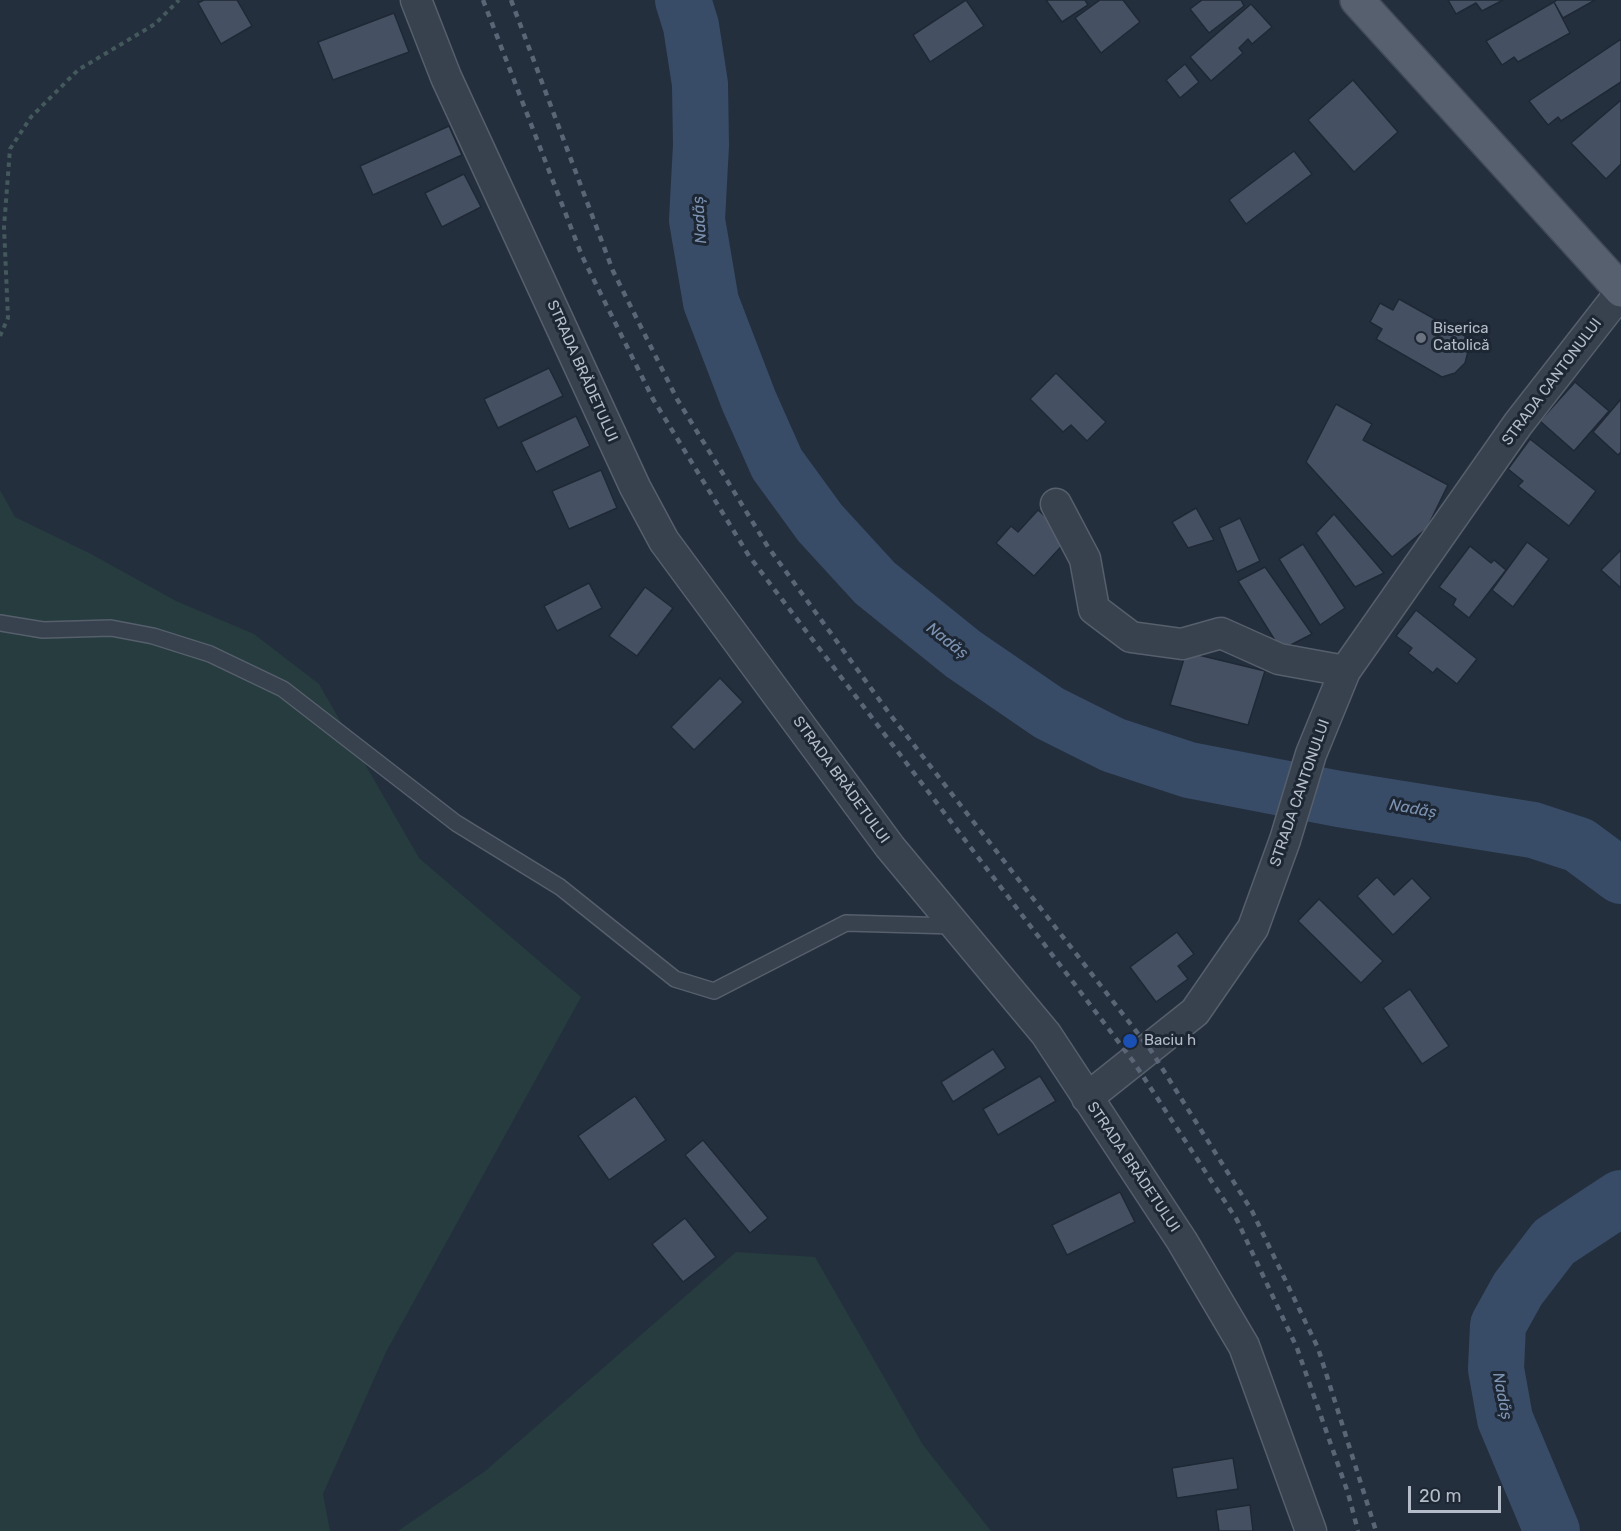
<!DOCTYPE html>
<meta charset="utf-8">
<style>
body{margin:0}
#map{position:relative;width:1621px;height:1531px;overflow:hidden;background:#242f3e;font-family:Rubik,sans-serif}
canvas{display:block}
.scale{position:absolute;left:1408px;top:1486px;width:93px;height:27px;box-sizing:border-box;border:3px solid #b4bcc9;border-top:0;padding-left:8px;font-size:18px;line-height:21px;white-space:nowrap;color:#b4bcc9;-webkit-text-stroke:4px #1d2633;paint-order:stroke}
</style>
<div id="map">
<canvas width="1621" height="1531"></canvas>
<div class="scale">20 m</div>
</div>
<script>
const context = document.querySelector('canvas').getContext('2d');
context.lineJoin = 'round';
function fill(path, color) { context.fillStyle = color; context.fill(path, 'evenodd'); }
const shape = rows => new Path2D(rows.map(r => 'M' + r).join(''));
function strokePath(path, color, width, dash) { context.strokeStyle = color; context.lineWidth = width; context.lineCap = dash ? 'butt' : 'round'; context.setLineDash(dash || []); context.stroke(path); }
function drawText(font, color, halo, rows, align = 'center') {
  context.font = font + ' Rubik,sans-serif'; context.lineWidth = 6; context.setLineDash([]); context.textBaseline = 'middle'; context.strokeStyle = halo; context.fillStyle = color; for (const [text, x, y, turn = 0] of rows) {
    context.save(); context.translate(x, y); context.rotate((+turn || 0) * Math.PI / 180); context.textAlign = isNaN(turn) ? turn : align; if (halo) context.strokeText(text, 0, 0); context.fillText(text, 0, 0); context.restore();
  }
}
const green = shape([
 [0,490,15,517,91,554,176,601,254,634,319,684,419,858,581,997,386,1352,323,1494,330,1531,0,1531],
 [736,1252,815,1257,923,1445,991,1531,398,1531,484,1472]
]);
const river = shape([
 [683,0,691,26,700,84,701,145,697,220,711,302,749,401,777,464,820,523,875,583,963,654,1049,713,1113,745,1189,770,1339,799,1533,830,1579,845,1621,876],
 [1552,1531,1505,1419,1496,1369,1498,1325,1518,1289,1554,1242,1621,1198]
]);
const building = shape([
 [204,0,237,0,252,26,221,44,198,3,204,0],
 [966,0,984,26,930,62,913,35,966,0],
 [1046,0,1085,0,1088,5,1062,22,1046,0],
 [1100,0,1123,0,1140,22,1101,53,1075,18,1100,0],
 [1202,0,1241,0,1244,6,1209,33,1190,9,1202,0],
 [1448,0,1503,0,1482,11,1476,3,1456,14,1448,0],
 [1557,0,1595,0,1563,18,1554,2,1557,0],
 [1554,2,1570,33,1518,62,1514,57,1502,65,1486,41,1554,2],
 [1251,4,1272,27,1252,44,1248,39,1239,48,1243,53,1211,81,1190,57,1251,4],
 [394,13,409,52,333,80,318,42,394,13],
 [1621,39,1621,82,1561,121,1558,117,1548,125,1529,101,1621,39],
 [1185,64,1199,82,1180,98,1166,80,1185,64],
 [1353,80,1398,132,1354,172,1308,120,1353,80],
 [1621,100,1621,164,1606,179,1571,143,1621,100],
 [449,126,462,155,373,195,360,166,449,126],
 [1294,151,1312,174,1246,224,1229,200,1294,151],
 [464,174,481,207,442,227,425,193,464,174],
 [1399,299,1465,336,1469,348,1465,363,1455,373,1442,377,1376,339,1382,329,1370,322,1380,303,1393,310,1399,299],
 [549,368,563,396,498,428,484,399,549,368],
 [1056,373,1106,422,1087,441,1071,425,1063,432,1030,399,1056,373],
 [1575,382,1609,411,1574,451,1540,421,1575,382],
 [1621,399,1621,452,1618,455,1593,432,1621,399],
 [1336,404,1372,424,1363,440,1448,485,1427,528,1392,557,1306,462,1336,404],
 [576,416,590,446,536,472,521,442,576,416],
 [1530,439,1596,491,1569,526,1518,486,1523,481,1508,469,1530,439],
 [601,470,617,508,569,529,552,491,601,470],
 [1196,508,1214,540,1188,548,1172,522,1196,508],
 [1038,510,1069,538,1034,576,996,543,1011,526,1018,532,1038,510],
 [1334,514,1384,573,1355,587,1316,533,1334,514],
 [1240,518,1260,561,1237,572,1219,528,1240,518],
 [1527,542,1549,559,1513,607,1492,590,1527,542],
 [1303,544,1345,608,1320,625,1279,559,1303,544],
 [1470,546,1491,563,1494,560,1506,570,1469,618,1453,605,1456,599,1439,587,1470,546],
 [1621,550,1621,588,1601,570,1621,550],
 [1265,567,1312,634,1281,650,1238,581,1265,567],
 [589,583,602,608,557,631,544,606,589,583],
 [645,587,673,608,637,656,609,636,645,587],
 [1416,610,1477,659,1457,684,1437,668,1433,673,1408,653,1412,648,1396,636,1416,610],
 [1186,652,1265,671,1248,725,1170,705,1186,652],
 [720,678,743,702,694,750,671,727,720,678],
 [1377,877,1394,895,1412,878,1431,898,1393,935,1357,896,1377,877],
 [1319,899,1383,961,1361,983,1298,921,1319,899],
 [1177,932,1194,954,1178,966,1188,979,1156,1002,1130,967,1177,932],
 [1410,989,1449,1046,1422,1064,1383,1008,1410,989],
 [993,1049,1006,1068,953,1102,941,1082,993,1049],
 [1040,1076,1056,1101,998,1135,983,1109,1040,1076],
 [635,1096,666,1140,609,1180,578,1136,635,1096],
 [703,1140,768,1218,750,1233,685,1155,703,1140],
 [1120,1192,1135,1222,1067,1255,1052,1225,1120,1192],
 [685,1218,716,1257,683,1282,652,1244,685,1218],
 [1233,1458,1238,1489,1177,1498,1172,1468,1233,1458],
 [1250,1505,1253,1531,1219,1531,1216,1510,1250,1505]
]);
const path = shape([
 [0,336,8,318,4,227,10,149,31,117,78,70,155,24,179,0]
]);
const service = shape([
 [0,623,43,630,111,628,153,636,210,654,283,689,456,823,560,887,675,979,714,991,846,923,954,926]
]);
const minor = shape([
 [416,0,446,77,635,487,664,541,890,847,1046,1034,1182,1241,1244,1346,1311,1531],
 [1056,504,1085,559,1094,609,1131,637,1182,644,1221,633,1279,659,1345,671],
 [1087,1098,1195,1012,1253,928,1285,840,1311,754,1345,671,1518,424,1621,292]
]);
const primary = shape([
 [1357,0,1621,290]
]);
const rail = shape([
 [483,0,582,256,653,399,749,556,1133,1061,1237,1220,1297,1348,1348,1493,1358,1531],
 [511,0,613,271,677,399,768,547,889,713,1150,1049,1252,1211,1318,1348,1376,1531]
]);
const markers = [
 [1421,338,6,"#6b7280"],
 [1130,1041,8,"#1a4fb4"]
];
const poiNames = [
 ["Biserica",1433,329],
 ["Catolică",1433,346],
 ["Baciu h",1144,1041]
];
const streetNames = [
 ["STRADA BRĂDETULUI",582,371,66],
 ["STRADA CANTONULUI",1552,382,-53],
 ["STRADA BRĂDETULUI",841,780,54],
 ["STRADA CANTONULUI",1300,793,-71],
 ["STRADA BRĂDETULUI",1133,1167,56]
];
const waterNames = [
 ["Nadăș",700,220,-94],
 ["Nadăș",947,641,38],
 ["Nadăș",1413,809,10],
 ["Nadăș",1502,1396,79]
];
fill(green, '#263c3f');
strokePath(river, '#394c67', 56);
fill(building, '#455162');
strokePath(building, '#1f2835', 1.5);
strokePath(service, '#565f6c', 18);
strokePath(minor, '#565f6c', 33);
strokePath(primary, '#414a57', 36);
strokePath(path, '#44595c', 4, [4.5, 4.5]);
strokePath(service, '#38414e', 15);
strokePath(minor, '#38414e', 30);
strokePath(primary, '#56606e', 33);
strokePath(rail, '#5a6575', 4.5, [6, 6]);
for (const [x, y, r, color] of markers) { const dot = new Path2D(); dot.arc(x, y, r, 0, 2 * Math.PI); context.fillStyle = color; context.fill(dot); strokePath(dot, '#1d2633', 2); }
drawText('15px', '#b4bcc9', '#1d2633', poiNames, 'left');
drawText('15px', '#b4bcc9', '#1d2633', streetNames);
drawText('italic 16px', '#7c92b1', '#1d2633', waterNames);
</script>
